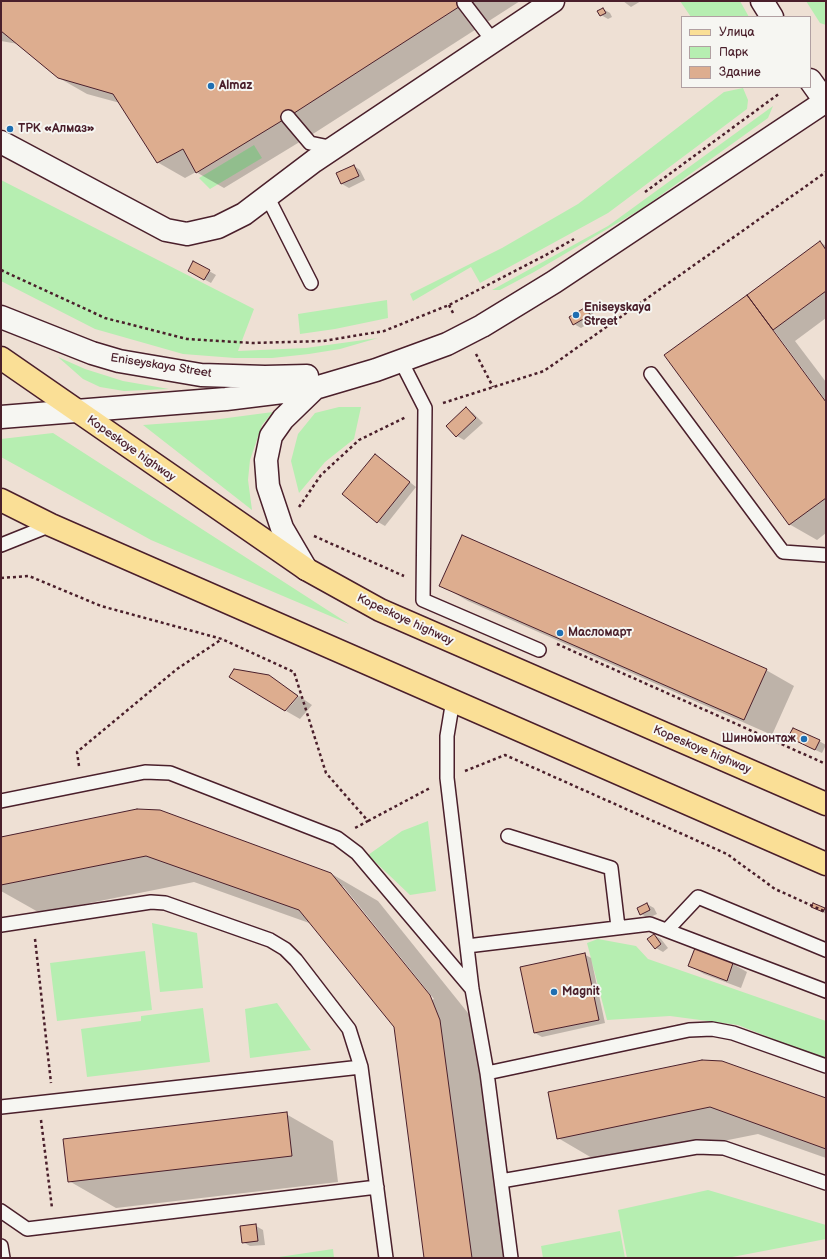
<!DOCTYPE html>
<meta charset="utf-8">
<style>
body{margin:0}
#map{position:relative;width:827px;height:1259px;overflow:hidden;background:#eee0d4;font-family:"Balsamiq Sans",sans-serif}
canvas{display:block}
.frame{position:absolute;inset:0;border:2px solid #4a1f2b;pointer-events:none}
.legend{position:absolute;left:681px;top:16px;width:130px;height:72px;box-sizing:border-box;background:#f6f6f2;border:1px solid #b1a0a2;margin:0;padding:5px 7px;list-style:none;font-size:12px;color:#4a1f2b}
.legend li{display:flex;align-items:center;gap:8px;height:20px}
.legend b{width:20px;border:1px solid #b1a0a2}
</style>
<div id="map">
<canvas width="827" height="1259"></canvas>
<div class="frame"></div>
<ul class="legend">
<li><b style="height:5px;background:#fadf96"></b>Улица</li>
<li><b style="height:11px;background:#b6eeb1"></b>Парк</li>
<li><b style="height:11px;background:#ddad8f"></b>Здание</li>
</ul>
</div>
<script>
const context = document.querySelector('canvas').getContext('2d');
context.lineJoin = 'round';
function fill(path, color) { context.fillStyle = color; context.fill(path, 'evenodd'); }
const shape = rows => new Path2D(rows.map(r => 'M' + r).join(''));
function strokePath(path, color, width, dash) { context.strokeStyle = color; context.lineWidth = width; context.lineCap = dash ? 'butt' : 'round'; context.setLineDash(dash || []); context.stroke(path); }
function drawText(font, color, halo, rows, align = 'center') {
  context.font = font + ' "Balsamiq Sans",sans-serif'; context.lineWidth = 4; context.setLineDash([]); context.textBaseline = 'middle'; context.strokeStyle = halo; context.fillStyle = color; for (const [text, x, y, turn = 0] of rows) {
    context.save(); context.translate(x, y); context.rotate((+turn || 0) * Math.PI / 180); context.textAlign = isNaN(turn) ? turn : align; if (halo) context.strokeText(text, 0, 0); context.fillText(text, 0, 0); context.restore();
  }
}
const green = shape([
 [680,1,740,1,749,17,691,17],
 [806,1,826,1,826,25,820,23],
 [743,88,748,100,747,109,608,213,480,283,471,267,413,301,410,294,502,248,578,204,724,92],
 [773,106,768,118,643,208,534,272,500,290,492,290,608,226],
 [254,145,262,158,210,189,199,178],
 [1,180,254,309,238,351,306,348,378,338,340,349,309,354,272,358,235,358,183,354,95,329,1,281],
 [387,300,388,318,335,329,300,334,298,314],
 [58,357,85,369,123,381,169,389,124,391,100,387,83,379],
 [339,407,361,407,354,439,325,462,299,493,291,461,298,434,315,413],
 [273,412,262,425,250,460,248,480,252,510,143,425,212,420],
 [53,433,349,624,151,540,1,457,1,439],
 [428,821,436,891,410,895,368,855,402,831],
 [152,923,197,933,203,988,160,992],
 [598,939,636,946,648,959,826,1021,826,1060,738,1025,670,1016,607,1020,587,943],
 [145,951,152,1010,57,1021,50,963],
 [277,1003,311,1050,250,1058,245,1009],
 [203,1008,210,1062,87,1077,81,1029,141,1021,141,1016],
 [708,1190,826,1225,826,1239,727,1258,627,1258,618,1210],
 [620,1231,625,1258,543,1258,541,1246],
 [333,1249,334,1258,279,1258,279,1257]
]);
const shadow = shape([
 [1,1,520,1,316,132,224,188,196,172,185,178,157,162,120,103,87,94,59,78,18,44,1,41],
 [623,1,641,1,631,7],
 [603,9,610,13,612,17,608,19,601,15],
 [354,166,360,170,365,180,349,188,342,184,337,174],
 [820,242,826,246,826,318,795,341,826,382,826,401,773,329,771,329,826,404,826,533,817,540,789,524,747,296,749,298],
 [193,262,216,275,211,283,189,271],
 [586,308,592,312,596,319,581,328,574,324],
 [466,409,473,413,483,423,464,440,457,436,447,426],
 [375,455,416,487,385,526,378,522],
 [440,585,766,670,794,686,772,735,468,601],
 [268,676,298,695,285,710],
 [299,696,312,705,300,719,286,711],
 [796,741,819,741,826,745,822,753],
 [1,838,330,873,378,901,476,1023,515,1258,425,1258,395,1026,312,924,194,882,40,913,1,891],
 [340,886,343,886,434,999,432,1000],
 [647,904,654,908,657,914,648,918,641,914],
 [813,904,826,910,826,914,812,907],
 [654,935,661,939,668,948,663,952,656,948],
 [696,949,733,964,747,972,741,988,704,974,690,966],
 [584,954,591,958,605,1023,542,1037,535,1033,521,968],
 [549,1093,826,1099,826,1158,758,1134,604,1165,558,1138],
 [286,1114,333,1141,338,1182,116,1208,69,1181],
 [256,1226,263,1230,265,1245,250,1246,243,1242,241,1227]
]);
const building = shape([
 [1,1,468,1,288,117,196,173,183,149,157,163,113,94,58,78,1,31,1,1],
 [603,8,606,13,600,16,597,11,603,8],
 [354,165,359,176,341,184,336,173,354,165],
 [820,241,826,250,826,291,773,330,747,295,820,241],
 [193,261,210,270,204,280,188,271,193,261],
 [747,295,826,402,826,498,789,525,664,355,747,295],
 [586,307,590,315,573,325,569,317,586,307],
 [466,407,476,418,456,437,446,426,466,407],
 [375,454,410,482,377,523,342,494,375,454],
 [462,535,767,669,744,720,439,586,462,535],
 [234,669,269,675,298,696,285,711,229,677,234,669],
 [793,728,820,740,815,750,788,737,793,728],
 [137,809,160,810,331,873,430,995,440,1020,472,1258,424,1258,394,1027,299,910,146,856,1,885,1,837,137,809],
 [647,903,650,910,640,915,637,908,647,903],
 [813,903,825,908,823,912,811,907,813,903],
 [654,934,661,944,655,949,647,939,654,934],
 [695,948,733,963,727,981,688,966,695,948],
 [585,953,599,1020,534,1033,520,967,585,953],
 [702,1060,722,1061,826,1098,826,1149,710,1107,557,1139,548,1092,702,1060],
 [287,1112,292,1156,68,1182,63,1139,287,1112],
 [256,1224,258,1241,242,1243,240,1226,256,1224]
]);
const path = shape([
 [645,192,780,93],
 [1,270,105,318,187,339,253,343,323,341,384,331,449,305,544,256,574,239],
 [449,305,454,315],
 [476,354,493,387],
 [443,403,544,371,826,172],
 [299,507,321,475,359,440,406,417],
 [314,536,404,576],
 [1,578,29,576,101,606,222,639,294,672,326,773,368,821,355,828],
 [557,644,826,764],
 [79,766,77,752,177,669,222,639],
 [465,771,505,755,727,854,775,889,826,912],
 [368,821,430,788],
 [35,939,51,1083],
 [41,1120,52,1208]
]);
const service = shape([
 [464,3,493,41],
 [288,117,310,143,334,148],
 [267,196,311,283],
 [401,361,425,408,423,600,539,650],
 [651,374,783,552,826,555],
 [1,545,51,525],
 [453,700,447,736,447,778,472,989,487,1073,511,1258],
 [1,801,145,772,170,773,337,838,357,853,472,989],
 [508,836,611,868,618,927],
 [1,925,151,902,165,903,270,940,285,949,296,960,349,1029,361,1067,386,1258],
 [667,930,698,897,826,950],
 [467,946,650,924,826,991],
 [487,1073,689,1030,712,1029,733,1033,826,1066],
 [1,1107,361,1067],
 [501,1181,697,1147,724,1148,826,1183],
 [1,1211,27,1229,377,1187],
 [1,1246,3,1258]
]);
const minor = shape([
 [762,1,772,17],
 [810,80,825,101],
 [1,142,166,230,187,234,218,227,244,214,314,161,553,1]
]);
const tertiary = shape([
 [1,317,92,353,119,361,201,375,265,377,307,376],
 [1,417,226,399,315,388,376,370,447,344,482,326,554,282,826,101],
 [306,569,282,528,268,486,266,460,271,436,283,419,315,388]
]);
const primary = shape([
 [1,358,306,569,380,610,826,804],
 [1,500,51,525,826,864]
]);
const markers = [
 [211,86,4,"#1f6fb2"],
 [10,129,4,"#1f6fb2"],
 [576,315,4,"#1f6fb2"],
 [560,633,4,"#1f6fb2"],
 [804,739,4,"#1f6fb2"],
 [554,992,4,"#1f6fb2"]
];
const poiNames = [
 ["Almaz",219,86],
 ["ТРК «Алмаз»",18,129],
 ["Eniseyskaya",584,308],
 ["Street",584,322],
 ["Масломарт",568,633],
 ["Шиномонтаж",796,739,"right"],
 ["Magnit",562,992]
];
const streetNames = [
 ["Eniseyskaya Street",161,366,9],
 ["Kopeskoye highway",131,449,35],
 ["Kopeskoye highway",405,620,25],
 ["Kopeskoye highway",702,750,23]
];
fill(green, '#b6eeb1');
fill(shadow, '#0003');
fill(building, '#ddad8f');
strokePath(building, '#4a1f2b', 1);
strokePath(service, '#4a1f2b', 16);
strokePath(minor, '#4a1f2b', 25);
strokePath(tertiary, '#4a1f2b', 25);
strokePath(primary, '#4a1f2b', 25);
strokePath(path, '#4a1f2b', 2.5, [3, 3]);
strokePath(service, '#f6f6f2', 13);
strokePath(minor, '#f6f6f2', 22);
strokePath(tertiary, '#f6f6f2', 22);
strokePath(primary, '#fadf96', 22);
for (const [x, y, r, color] of markers) { const dot = new Path2D(); dot.arc(x, y, r, 0, 2 * Math.PI); context.fillStyle = color; context.fill(dot); strokePath(dot, '#f6f6f2', 1.5); }
drawText('bold 12px', '#4a1f2b', '#f6f6f2', poiNames, 'left');
drawText('12px', '#4a1f2b', '#f6f6f2', streetNames);
</script>
